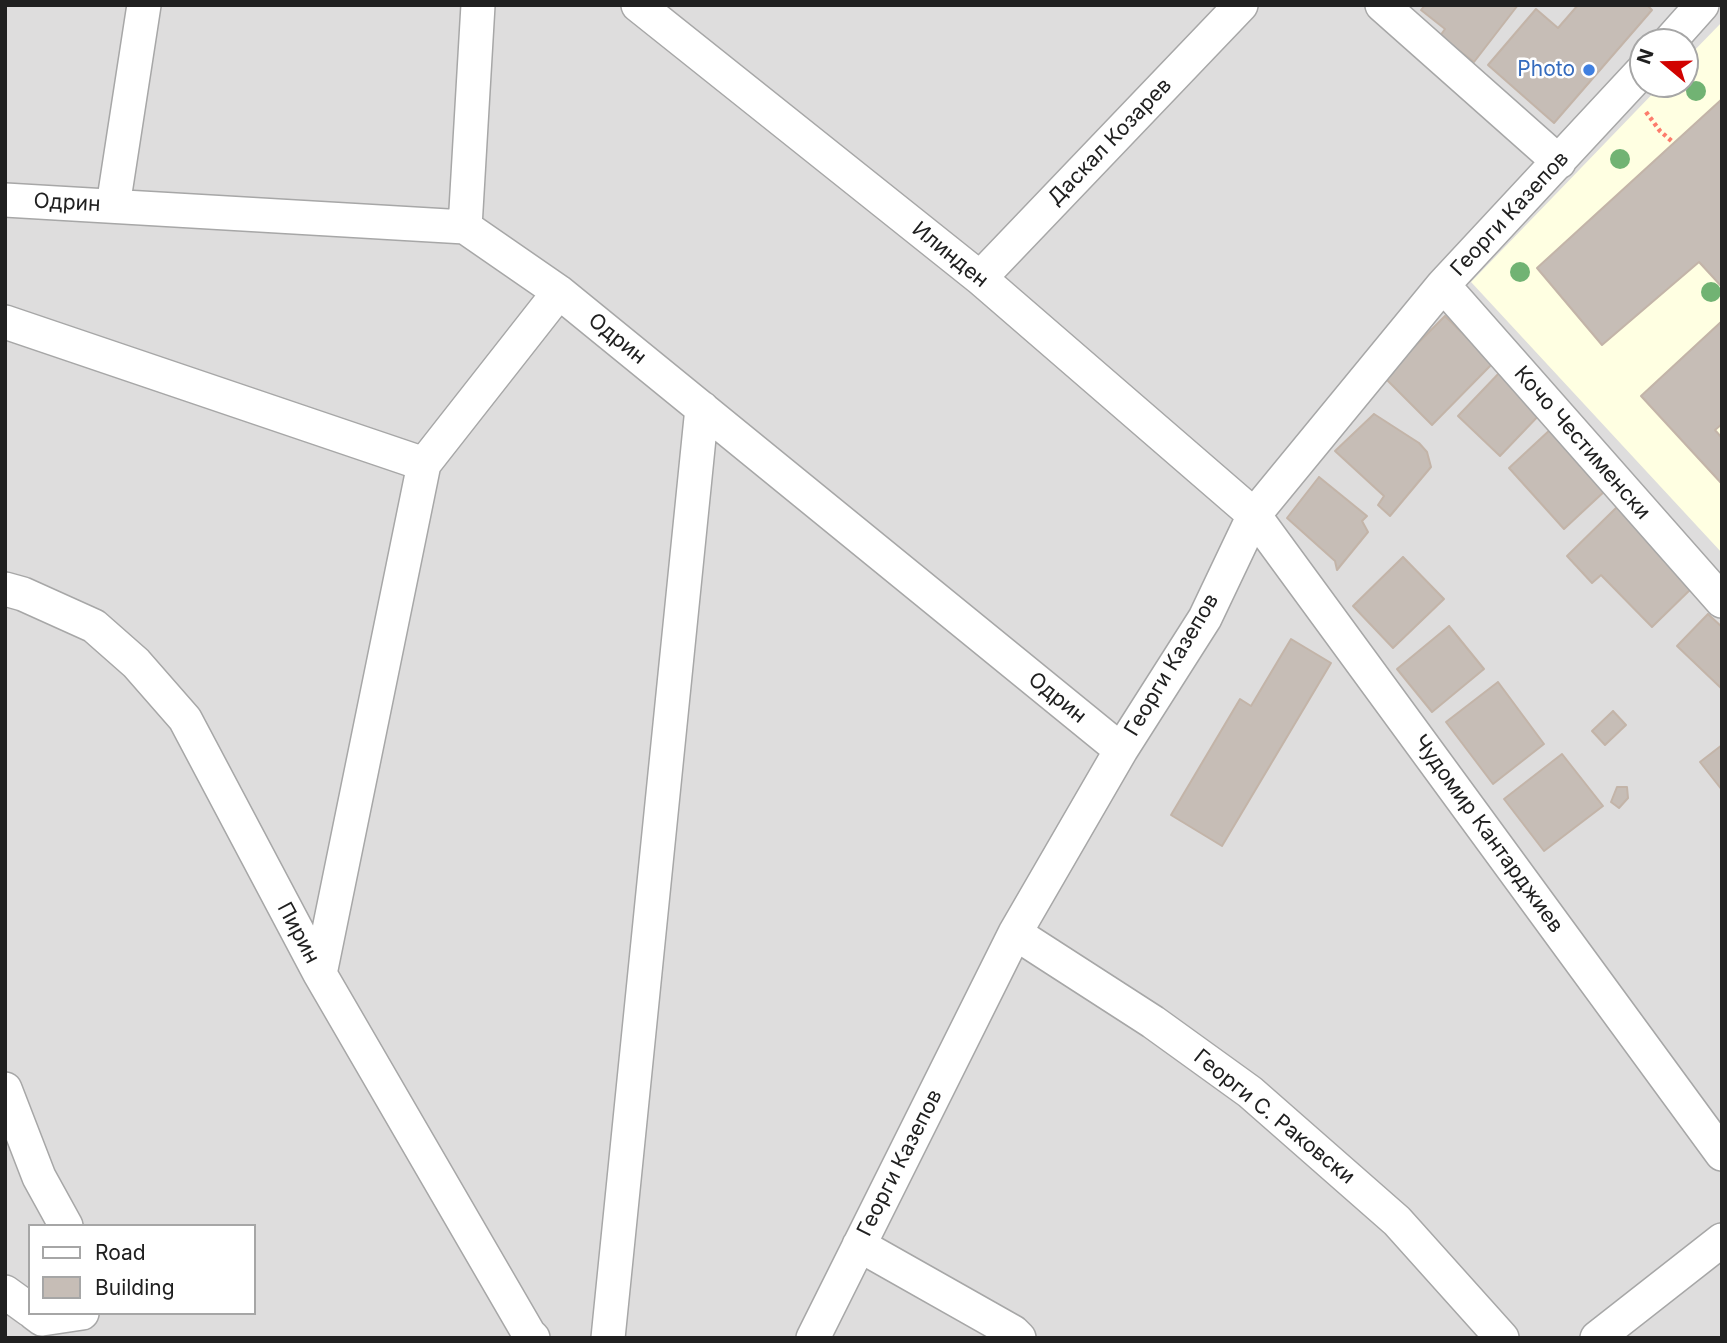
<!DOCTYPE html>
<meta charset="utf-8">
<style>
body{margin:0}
#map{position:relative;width:1727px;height:1343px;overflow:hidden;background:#f1eee7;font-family:Inter,sans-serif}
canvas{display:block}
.frame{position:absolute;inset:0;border:7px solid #202020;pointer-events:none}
.legend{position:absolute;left:28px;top:1224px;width:228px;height:91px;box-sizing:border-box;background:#fff;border:2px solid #a6a6a6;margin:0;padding:9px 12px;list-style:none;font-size:21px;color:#202020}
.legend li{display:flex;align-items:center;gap:14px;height:35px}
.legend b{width:35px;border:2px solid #a6a6a6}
.north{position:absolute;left:1629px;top:28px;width:70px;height:70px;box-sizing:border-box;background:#fff;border:2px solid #a6a6a6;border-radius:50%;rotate:289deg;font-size:19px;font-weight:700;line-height:28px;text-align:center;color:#202020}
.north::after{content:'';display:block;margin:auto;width:24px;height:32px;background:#d10200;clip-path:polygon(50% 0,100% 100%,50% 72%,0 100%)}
</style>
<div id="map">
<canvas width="1727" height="1343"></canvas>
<div class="frame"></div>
<ul class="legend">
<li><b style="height:9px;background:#fff"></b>Road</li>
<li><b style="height:19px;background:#c6bdb6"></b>Building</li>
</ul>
<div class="north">N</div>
</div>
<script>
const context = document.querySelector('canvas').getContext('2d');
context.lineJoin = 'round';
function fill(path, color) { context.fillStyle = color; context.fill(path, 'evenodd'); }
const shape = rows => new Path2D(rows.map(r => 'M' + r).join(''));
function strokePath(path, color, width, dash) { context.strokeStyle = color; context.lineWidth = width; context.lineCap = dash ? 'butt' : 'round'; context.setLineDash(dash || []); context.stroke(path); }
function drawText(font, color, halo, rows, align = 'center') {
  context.font = font + ' Inter,sans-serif'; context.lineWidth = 5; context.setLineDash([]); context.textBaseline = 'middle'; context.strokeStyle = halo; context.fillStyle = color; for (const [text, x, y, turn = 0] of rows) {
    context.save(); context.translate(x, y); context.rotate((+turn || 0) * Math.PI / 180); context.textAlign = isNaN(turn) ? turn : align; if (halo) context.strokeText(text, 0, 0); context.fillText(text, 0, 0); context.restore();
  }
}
const residential = shape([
 [5,5,1722,5,1722,1338,5,1338],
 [1643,42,1685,42,1685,84,1643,84],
 [30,1226,254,1226,254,1313,30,1313]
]);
const education = shape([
 [1722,22,1722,553,1471,282,1662,84,1685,84,1685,60]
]);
const building = shape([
 [1425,5,1518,5,1474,62,1440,36,1445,29,1421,10,1425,5],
 [1578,5,1647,5,1652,10,1554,123,1488,65,1536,9,1558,28,1578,5],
 [1722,99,1722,287,1699,262,1602,345,1537,268,1722,99],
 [1445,316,1493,363,1432,425,1384,377,1445,316],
 [1722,321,1722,424,1715,430,1722,438,1722,484,1641,396,1722,321],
 [1501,371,1543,411,1500,456,1458,416,1501,371],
 [1374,414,1419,443,1427,452,1431,467,1390,516,1378,505,1384,496,1335,451,1374,414],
 [1552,428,1607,489,1564,529,1509,468,1552,428],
 [1319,477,1367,516,1362,521,1368,532,1337,570,1335,561,1287,518,1319,477],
 [1617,507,1694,586,1652,627,1601,575,1592,583,1567,556,1617,507],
 [1403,557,1444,599,1393,648,1353,606,1403,557],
 [1708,614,1722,627,1722,689,1677,646,1708,614],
 [1449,626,1484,669,1432,712,1397,669,1449,626],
 [1291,639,1331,663,1222,846,1171,815,1240,699,1251,706,1291,639],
 [1498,682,1544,744,1493,784,1446,722,1498,682],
 [1613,711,1626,725,1605,745,1592,731,1613,711],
 [1722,745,1722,790,1700,762,1722,745],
 [1562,754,1603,806,1544,851,1504,799,1562,754],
 [1617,787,1627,787,1628,798,1619,808,1611,802,1617,787]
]);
const path = shape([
 [1646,112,1660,131,1674,143]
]);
const minor = shape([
 [638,5,980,278,1254,515,1722,1154],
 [1382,5,1559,162],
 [1669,42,1702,5],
 [5,200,465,227,559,292,1121,750],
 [113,206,144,5],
 [465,227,478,5],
 [980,278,1241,5],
 [1443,285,1722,601],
 [5,322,424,464],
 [5,589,23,594,94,626,136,663,185,719,320,974,529,1334,533,1338],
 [1015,933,1153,1022,1250,1092,1397,1221,1502,1338],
 [320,974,424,464,559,292],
 [5,1089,39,1177,66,1226],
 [859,1245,1013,1332,1019,1338],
 [5,1292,30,1310],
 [34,1313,42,1319,82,1313],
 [608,1338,702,408],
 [813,1338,1015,933,1121,750,1205,618,1254,515,1443,285,1643,70],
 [1597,1338,1722,1240]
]);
const trees = [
 [1696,91],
 [1620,159],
 [1520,272],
 [1711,292]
];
const markers = [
 [1589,70,7,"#3f7fe0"]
];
const shopNames = [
 ["Photo",1575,70]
];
const streetNames = [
 ["Даскал Козарев",1110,142,-46],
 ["Одрин",67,203,3],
 ["Георги Казепов",1510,214,-47],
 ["Илинден",950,255,39],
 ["Одрин",617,339,39],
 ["Кочо Честименски",1582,443,49],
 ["Георги Казепов",1172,665,-59],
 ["Одрин",1057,698,39],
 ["Чудомир Кантарджиев",1488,834,54],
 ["Пирин",298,933,62],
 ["Георги С. Раковски",1274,1117,39],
 ["Георги Казепов",900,1163,-63]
];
fill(residential, '#dedddd');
fill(education, '#ffffe2');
fill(building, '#c6bdb6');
strokePath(building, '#c3b4a8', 2);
strokePath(minor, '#a7a7a7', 36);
strokePath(path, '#fd7c6c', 4.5, [3.5, 3.5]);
strokePath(minor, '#fff', 33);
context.fillStyle = '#71b373';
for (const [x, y] of trees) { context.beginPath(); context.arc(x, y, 10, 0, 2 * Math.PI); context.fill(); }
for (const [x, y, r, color] of markers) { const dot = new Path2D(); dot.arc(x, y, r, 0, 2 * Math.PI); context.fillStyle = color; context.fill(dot); strokePath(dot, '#fff', 2.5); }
drawText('21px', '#366cbe', '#fff', shopNames, 'right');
drawText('21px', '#202020', '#fff', streetNames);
</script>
